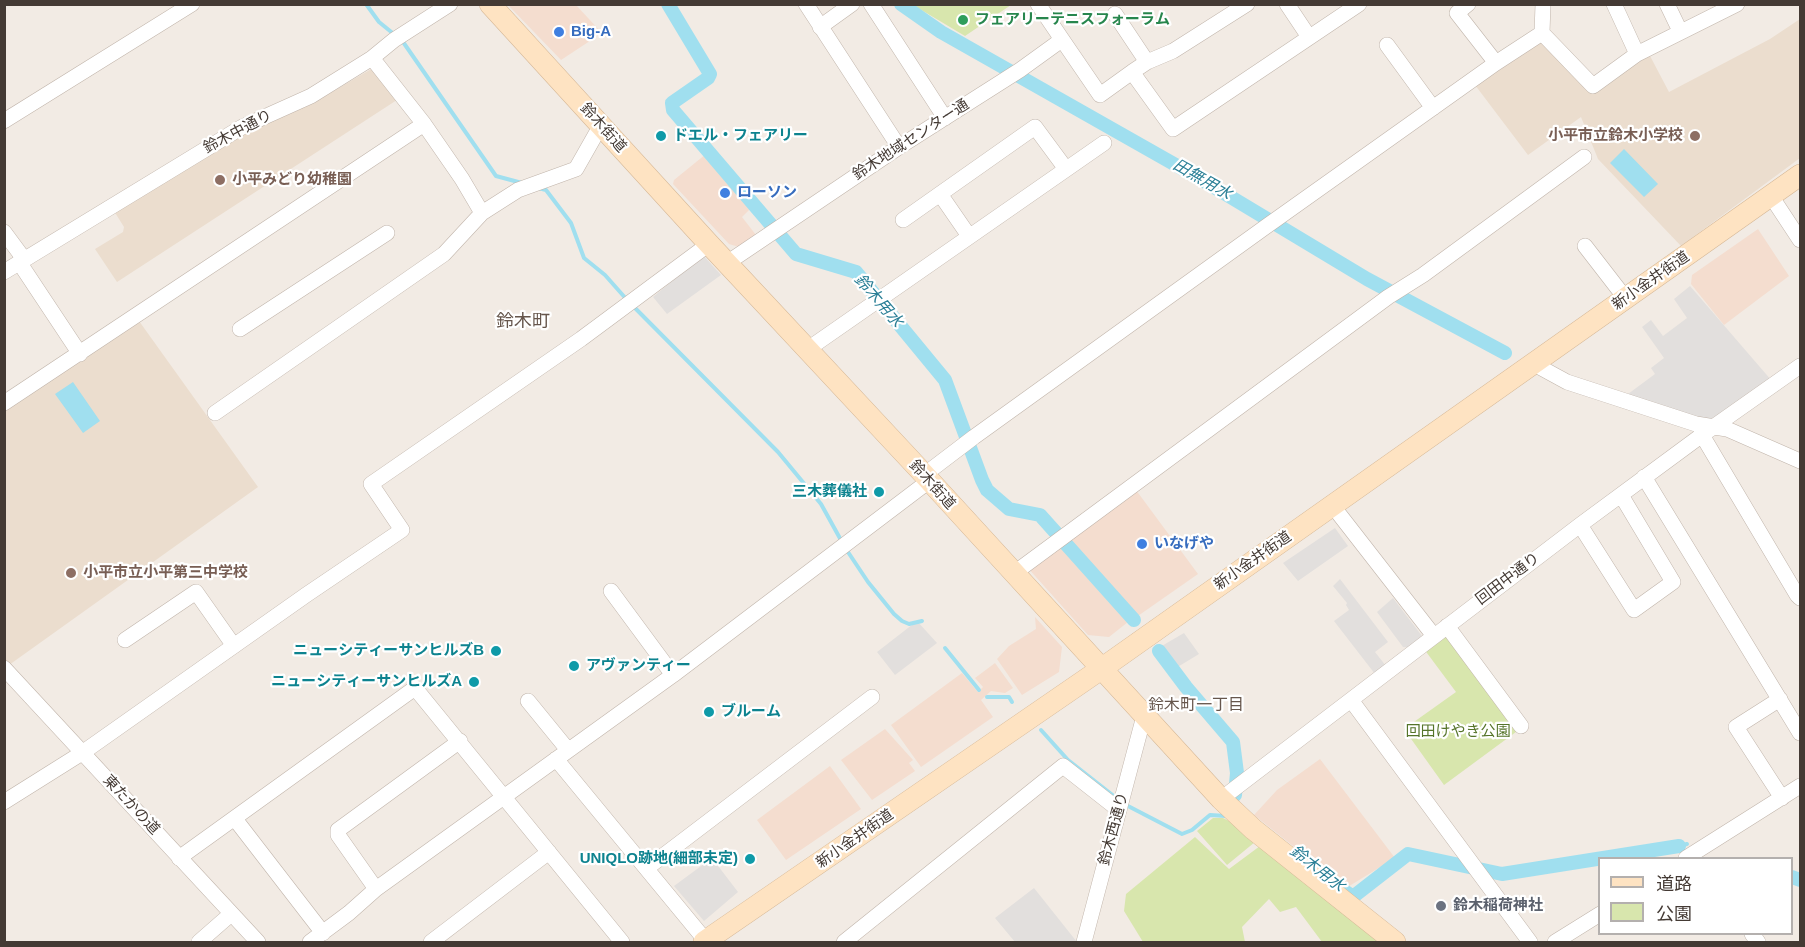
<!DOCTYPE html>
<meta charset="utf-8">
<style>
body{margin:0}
#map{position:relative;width:1805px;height:947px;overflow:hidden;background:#f2ebe4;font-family:Arial,"Noto Sans JP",sans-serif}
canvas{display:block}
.frame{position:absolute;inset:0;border:6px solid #443a34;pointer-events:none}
.legend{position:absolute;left:1598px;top:857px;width:195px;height:78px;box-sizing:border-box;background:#fff;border:2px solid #b4b0ae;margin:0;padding:8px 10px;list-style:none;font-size:18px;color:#443a34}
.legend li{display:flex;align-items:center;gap:12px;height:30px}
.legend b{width:30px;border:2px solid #b4b0ae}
</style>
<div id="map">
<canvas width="1805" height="947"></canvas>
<div class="frame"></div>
<ul class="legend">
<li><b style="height:8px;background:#fee3c2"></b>道路</li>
<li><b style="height:16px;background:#d8e6ad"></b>公園</li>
</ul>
</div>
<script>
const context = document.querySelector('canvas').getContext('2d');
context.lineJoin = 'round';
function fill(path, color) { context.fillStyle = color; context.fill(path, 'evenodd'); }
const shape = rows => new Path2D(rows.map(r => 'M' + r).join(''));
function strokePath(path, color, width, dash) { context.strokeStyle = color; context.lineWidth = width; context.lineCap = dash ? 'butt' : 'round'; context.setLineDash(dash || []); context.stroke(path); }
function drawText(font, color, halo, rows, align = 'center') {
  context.font = font + ' Arial,"Noto Sans JP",sans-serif'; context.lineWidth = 4.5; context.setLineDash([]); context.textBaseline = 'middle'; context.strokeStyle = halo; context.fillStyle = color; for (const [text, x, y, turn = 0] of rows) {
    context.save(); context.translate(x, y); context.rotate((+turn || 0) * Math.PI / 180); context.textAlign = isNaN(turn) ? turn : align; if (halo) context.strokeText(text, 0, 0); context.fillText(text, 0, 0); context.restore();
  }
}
const commercial = shape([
 [508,5,576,5,602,33,561,60],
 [706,154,752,207,742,217,756,235,739,247,729,244,673,184,674,180],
 [1758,229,1789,276,1724,325,1691,284,1692,275],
 [1136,490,1198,574,1135,618,1068,542],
 [1061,543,1128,622,1109,637,1088,635,1027,567],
 [1035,617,1062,647,1059,672,1022,695,997,659,1009,646,1036,629],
 [995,663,1013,688,1005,693,991,691,981,700,993,717,921,767,891,725,962,673,978,692,983,687,975,678],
 [885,729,913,760,909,763,915,771,872,800,841,760],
 [1320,759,1395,858,1346,888,1254,815,1277,790],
 [830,766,861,809,786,860,757,820]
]);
const education = shape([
 [1800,19,1800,158,1681,246,1598,159,1581,117,1528,155,1475,85,1542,40,1594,93,1649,54,1669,92,1770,39],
 [373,68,400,98,117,282,95,249,123,232,124,227,114,211,246,132,313,103],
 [134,314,258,487,9,665,4,660,4,403]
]);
const green = shape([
 [913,5,1011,5,965,36],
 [1447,633,1520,729,1444,785,1404,729,1456,692,1424,649],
 [1213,818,1223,818,1231,822,1247,838,1251,837,1255,842,1227,865,1197,831],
 [1195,837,1229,869,1260,846,1379,942,1322,942,1296,907,1280,912,1269,899,1242,927,1245,942,1143,942,1124,911,1126,894]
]);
const parking = shape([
 [703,255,721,275,667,314,653,297],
 [1690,286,1772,381,1711,422,1647,402,1628,394,1655,374,1651,368,1664,358,1642,327,1651,320,1663,336,1687,318,1674,299],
 [1335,528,1348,546,1298,581,1283,563],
 [1340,579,1388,642,1375,652,1386,666,1375,674,1334,621,1349,610,1346,605,1347,603,1333,586],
 [1393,598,1422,636,1422,641,1412,648,1403,647,1377,612],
 [917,621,937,643,895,675,877,652],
 [1184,633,1199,654,1176,668,1160,647],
 [712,858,738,892,704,921,674,886],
 [1034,888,1077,942,1015,942,995,918]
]);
const water = shape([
 [1624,149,1658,184,1644,197,1610,163],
 [73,382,100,421,83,433,55,394]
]);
const stream = shape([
 [366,4,379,22,395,35],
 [401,39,496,176,522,183],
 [538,188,546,190,571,223,584,258,605,275,628,301],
 [633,306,778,452,821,504,842,542],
 [846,549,868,582,894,614,902,621,909,624,922,621],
 [945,648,979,690],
 [987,697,1009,697,1012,702],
 [1041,730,1068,760,1115,797],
 [1128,806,1182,834,1192,830,1210,815,1226,816],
 [1679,846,1687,844]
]);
const canal = shape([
 [668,4,710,74,708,78,672,103,673,110,796,254,856,272,945,380,982,480,987,490,1009,509,1040,515,1134,620],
 [901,4,941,32,1204,181,1367,279,1505,353],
 [1159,651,1186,687,1233,742,1237,773,1235,795],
 [1792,877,1800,880],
 [1340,888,1352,896,1354,896,1408,854,1502,874,1679,846]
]);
const minor = shape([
 [806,4,899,147],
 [871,4,945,118],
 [1287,4,1309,37],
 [1468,4,1457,13,1496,63],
 [1543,4,1542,33,1593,86,1637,54,1737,4],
 [1614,4,1637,54],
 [1667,4,1680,31],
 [1115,14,1147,62],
 [820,27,852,4],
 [1059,35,1100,95,1132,72,1147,62,1173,51,1247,4],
 [1387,45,1433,108],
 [372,58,424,124,462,179,482,213],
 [1132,72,1173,129,1359,4],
 [4,121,192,4],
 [940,194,969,236],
 [1771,196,1800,240],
 [903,220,1035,127,1066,169],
 [4,232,24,259],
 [1585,246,1626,299],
 [19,262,80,354],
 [727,263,899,147,1020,70,1056,44,1059,41,1059,35,1038,4],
 [4,272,242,127,311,96,372,58,394,40,450,4],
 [240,329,387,233],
 [808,349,1104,143],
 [1534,364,1567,382,1696,424,1727,429,1800,461],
 [4,403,424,124],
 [215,413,444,254,482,213,518,190,576,169,601,125],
 [1702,435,1797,595,1800,598],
 [924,475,974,437,1264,228,1496,63,1542,33],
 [1644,477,1800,733],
 [1332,505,1434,636],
 [1580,525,1634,610,1673,582,1621,495],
 [1013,574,1388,297,1423,275,1584,157],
 [611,591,673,675],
 [1447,626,1521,726],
 [125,640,196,592,234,646],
 [4,668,258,942],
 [1780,699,1736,727,1782,798],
 [1351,700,1530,942],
 [528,701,568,750],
 [556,759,706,941],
 [1221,799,1580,525,1702,435,1800,366],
 [4,802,82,753,306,595,402,530,371,484,581,339,709,244],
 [235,819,323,933],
 [179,858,415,688,622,942],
 [1686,858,1800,786],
 [647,868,872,697],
 [376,889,338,835,338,830,460,741],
 [1752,934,1758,942],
 [199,942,231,914],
 [310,942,349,913,376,889,673,675,929,481],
 [431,942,549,852],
 [844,942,1063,766,1119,810],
 [1084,942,1144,716],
 [1555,942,1600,914]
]);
const secondary = shape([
 [490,4,709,244,919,469,1221,799,1253,829,1395,942],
 [704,942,1101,669,1800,175]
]);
const markers = [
 [963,20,6,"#2e9e5b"],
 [559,32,6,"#3f7fe0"],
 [661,136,6,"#0f9aa8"],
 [1695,136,6,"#8d6e63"],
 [220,180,6,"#8d6e63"],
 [725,193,6,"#3f7fe0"],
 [879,492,6,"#0f9aa8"],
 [1142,544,6,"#3f7fe0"],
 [71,573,6,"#8d6e63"],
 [496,651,6,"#0f9aa8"],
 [574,666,6,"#0f9aa8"],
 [474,682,6,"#0f9aa8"],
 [709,712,6,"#0f9aa8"],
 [750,859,6,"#0f9aa8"],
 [1441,906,6,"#6b7280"]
];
const leisureNames = [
 ["フェアリーテニスフォーラム",975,20]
];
const shopNames = [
 ["Big-A",571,32],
 ["ローソン",737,193],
 ["いなげや",1154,544]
];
const streetNames = [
 ["鈴木街道",603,128,48],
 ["鈴木中通り",238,132,-28],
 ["鈴木地域センター通",911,140,-33],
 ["新小金井街道",1651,281,-35],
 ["鈴木街道",932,485,48],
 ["新小金井街道",1253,561,-35],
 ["回田中通り",1508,579,-37],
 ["東たかの道",131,805,47],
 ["鈴木西通り",1114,829,-75],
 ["新小金井街道",855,839,-35]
];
const cultureNames = [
 ["ドエル・フェアリー",673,136,"left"],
 ["三木葬儀社",867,492],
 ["ニューシティーサンヒルズB",484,651],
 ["アヴァンティー",586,666,"left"],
 ["ニューシティーサンヒルズA",462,682],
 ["ブルーム",721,712,"left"],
 ["UNIQLO跡地(細部未定)",738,859]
];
const educationNames = [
 ["小平市立鈴木小学校",1683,136,"right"],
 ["小平みどり幼稚園",232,180],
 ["小平市立小平第三中学校",83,573]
];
const parkNames = [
 ["回田けやき公園",1458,732]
];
const worshipNames = [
 ["鈴木稲荷神社",1453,906]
];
const waterNames = [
 ["田無用水",1202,180,30],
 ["鈴木用水",878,301,49],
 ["鈴木用水",1317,869,38]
];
const neighbourhoodNames = [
 ["鈴木町一丁目",1196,706]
];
const quarterNames = [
 ["鈴木町",523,322]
];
fill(commercial, '#f4ddcf');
fill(education, '#ebddce');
fill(green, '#d8e6ad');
fill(parking, '#e2dfdd');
fill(water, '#a0dfef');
strokePath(stream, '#a0dfef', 4);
strokePath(canal, '#a0dfef', 14);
strokePath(minor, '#c0b4aa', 16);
strokePath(secondary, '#d5b796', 22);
strokePath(minor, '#fff', 15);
strokePath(secondary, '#fee3c2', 21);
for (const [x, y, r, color] of markers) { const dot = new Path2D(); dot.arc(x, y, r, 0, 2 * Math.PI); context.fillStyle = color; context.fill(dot); strokePath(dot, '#fff', 2); }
drawText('bold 15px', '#27864d', '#fff', leisureNames, 'left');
drawText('bold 15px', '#366cbe', '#fff', shopNames, 'left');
drawText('15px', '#443a34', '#fff', streetNames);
drawText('bold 15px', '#0d838f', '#fff', cultureNames, 'right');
drawText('bold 15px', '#785e54', '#fff', educationNames, 'left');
drawText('15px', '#557429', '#fff', parkNames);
drawText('bold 15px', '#5b616d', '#fff', worshipNames, 'left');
drawText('italic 16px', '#2a7f96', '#fff', waterNames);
drawText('16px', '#66564c', '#fff', neighbourhoodNames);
drawText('18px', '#66564c', '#fff', quarterNames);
</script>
